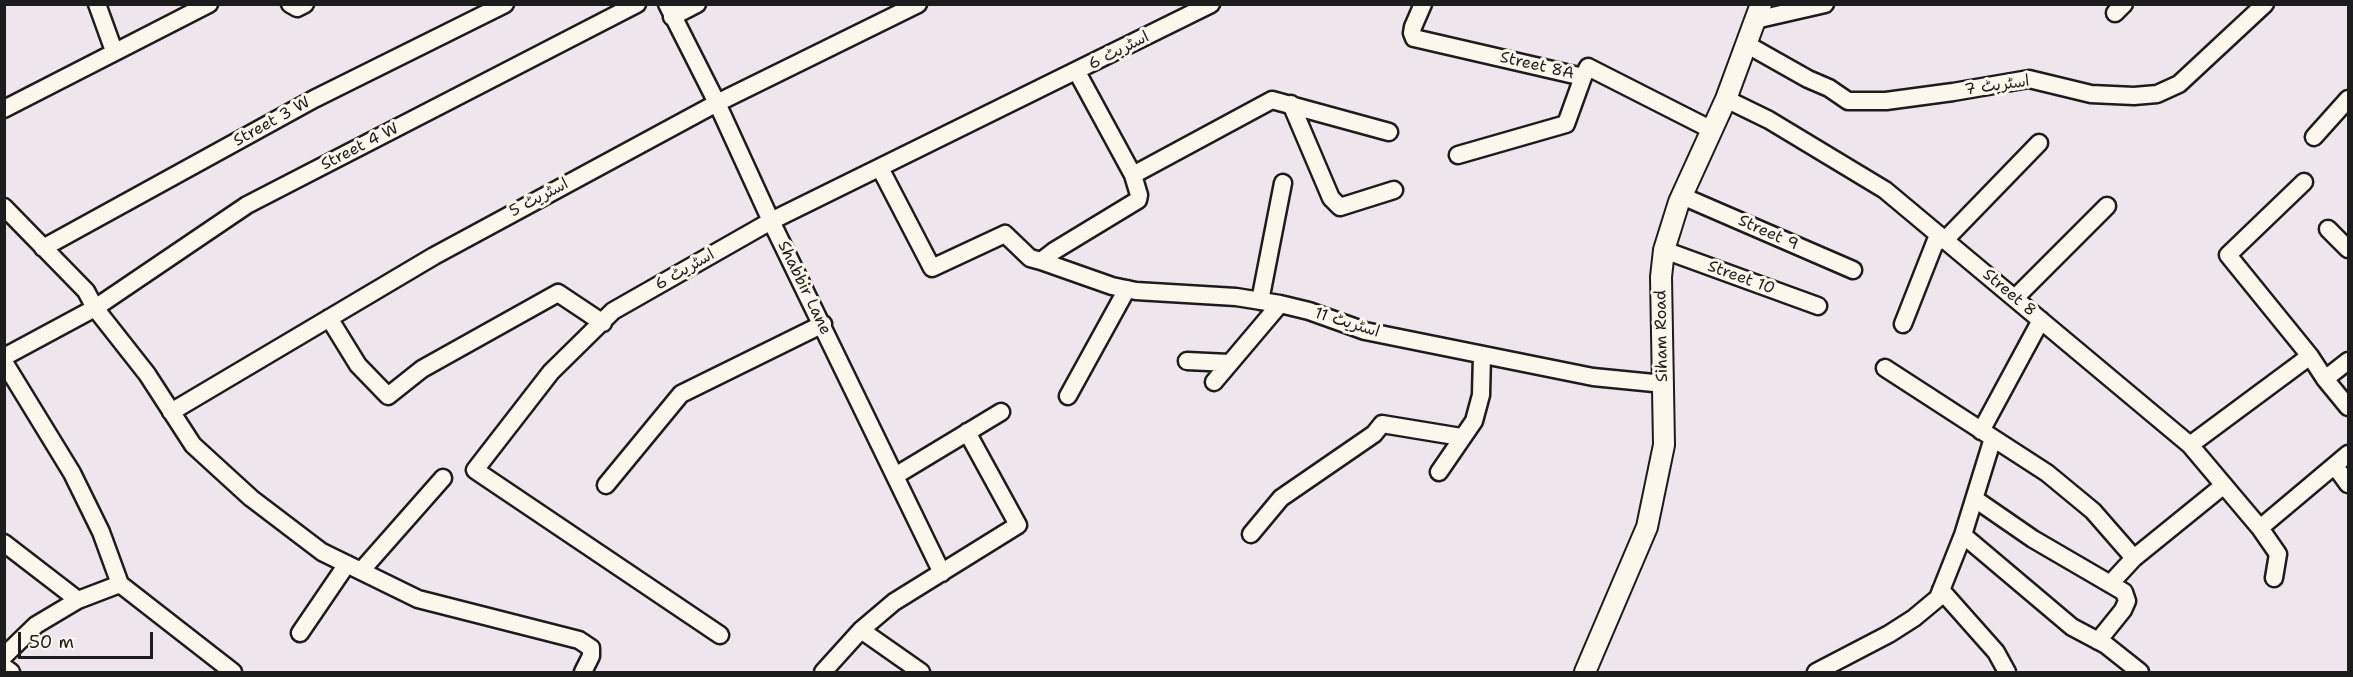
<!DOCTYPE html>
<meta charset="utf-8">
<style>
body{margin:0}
#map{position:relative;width:2353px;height:677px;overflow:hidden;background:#eee6ec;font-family:"Shantell Sans",sans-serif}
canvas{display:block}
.frame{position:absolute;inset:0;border:6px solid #1c1c1c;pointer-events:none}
.scale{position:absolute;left:18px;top:632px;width:135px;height:27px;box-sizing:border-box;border:3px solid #1c1c1c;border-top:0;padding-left:8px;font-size:18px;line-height:21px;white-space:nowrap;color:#1c1c1c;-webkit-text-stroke:4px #fbf7ec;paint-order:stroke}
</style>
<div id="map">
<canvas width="2353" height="677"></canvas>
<div class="frame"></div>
<div class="scale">50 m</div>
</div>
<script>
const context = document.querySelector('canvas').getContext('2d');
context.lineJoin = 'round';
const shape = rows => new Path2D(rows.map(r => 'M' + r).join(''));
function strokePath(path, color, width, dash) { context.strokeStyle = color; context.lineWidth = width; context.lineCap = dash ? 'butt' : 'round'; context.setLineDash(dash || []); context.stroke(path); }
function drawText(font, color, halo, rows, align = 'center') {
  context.font = font + ' "Shantell Sans","Playpen Sans Arabic",sans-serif'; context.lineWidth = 6; context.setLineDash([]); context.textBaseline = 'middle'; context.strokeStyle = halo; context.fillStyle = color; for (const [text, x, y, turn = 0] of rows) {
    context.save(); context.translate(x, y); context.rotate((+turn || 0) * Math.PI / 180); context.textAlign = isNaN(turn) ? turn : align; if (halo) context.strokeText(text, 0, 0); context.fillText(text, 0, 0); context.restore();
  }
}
const minor = shape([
 [97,4,114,51],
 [290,4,297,8,305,4],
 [667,4,717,103,771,221,942,573],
 [1423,4,1413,27,1412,33,1414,38,1583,77,1588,67,1712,130],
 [2115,13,2124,4],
 [672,17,697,4],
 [1755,20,1825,4],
 [1746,44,1808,79,1829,88,1848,101,1886,101,1953,92,2029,79,2091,94,2134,96,2157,94,2179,84,2265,4],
 [1077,72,1133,175,1139,195,1138,200,1054,251,1041,261,1112,286,1136,291,1236,297,1280,304,1309,311,1365,331,1593,377,1664,384],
 [1726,99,1769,120,1885,190,2190,445,2260,528,2278,554,2274,578],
 [1291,104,1331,198,1340,207,1394,190],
 [4,109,209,4],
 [2314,137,2348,99],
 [1458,155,1566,124,1583,77],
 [880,168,932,268,1005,234,1030,258,1041,261],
 [1133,175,1272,100,1389,132],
 [2304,182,2228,255,2310,356,2325,379,2348,407],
 [1682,196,1853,270],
 [4,207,86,291,95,308,147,374,193,445,251,498,322,552,418,599,579,640,591,648,591,656,583,672],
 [2328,229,2348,249],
 [1944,241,2039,143],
 [43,248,314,99,505,4],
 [1664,250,1818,306],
 [2016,297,2107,206],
 [1260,301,1283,183],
 [329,318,358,365,388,396,422,369,558,293,603,323],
 [1903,324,1938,235],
 [4,357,95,308,247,205,637,4],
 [1187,361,1229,363],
 [4,362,72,473,101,532,120,584,233,672],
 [1885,368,2047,473,2093,511,2134,558],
 [2325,379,2348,361],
 [1214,382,1280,304],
 [1068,396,1127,289],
 [171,412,434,256,717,103,918,4],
 [1981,431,2041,320],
 [2190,445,2310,356],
 [2335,466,2348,484],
 [1439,472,1474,421,1481,395,1482,355],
 [895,476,1001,412],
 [606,485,681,394,823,324],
 [1975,499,2033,539,2124,592,2127,601,2123,610,2098,641],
 [2260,528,2348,454],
 [1251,534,1281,498,1374,434,1382,424,1461,437],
 [1963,535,2072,627,2106,645,2140,672],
 [4,543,78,600],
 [361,571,443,478],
 [2110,584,2134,558,2224,485],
 [1941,590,1996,652,2007,672],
 [861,630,921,672],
 [300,633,347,564],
 [720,635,475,470,551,372,613,311,771,221,1211,4],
 [4,656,36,625,78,600,120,584],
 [4,667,11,672],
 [823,672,861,630,894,602,1018,525,967,432],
 [1816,672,1889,634,1914,618,1938,598,1963,535,1993,438]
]);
const tertiary = shape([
 [1585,672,1647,527,1664,445,1661,277,1664,250,1679,202,1726,99,1761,4]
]);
const streetNames = [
 ["اسٹریٹ 6",1119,51,-27],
 ["Street 8A",1537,66,13],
 ["اسٹریٹ 7",1997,86,-8],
 ["Street 3 W",272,122,-29],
 ["Street 4 W",360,147,-27],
 ["اسٹریٹ 5",539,198,-28],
 ["Street 9",1768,233,24],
 ["اسٹریٹ 6",685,270,-30],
 ["Street 10",1741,278,20],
 ["Shabbir Lane",804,288,64],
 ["Street 8",2009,293,40],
 ["اسٹریٹ 11",1347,323,17],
 ["Siham Road",1662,336,-91]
];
strokePath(minor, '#1c1c1c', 21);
strokePath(tertiary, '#1c1c1c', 24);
strokePath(minor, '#fbf7ec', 16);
strokePath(tertiary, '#fbf7ec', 20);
drawText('16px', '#1c1c1c', '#fbf7ec', streetNames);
</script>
